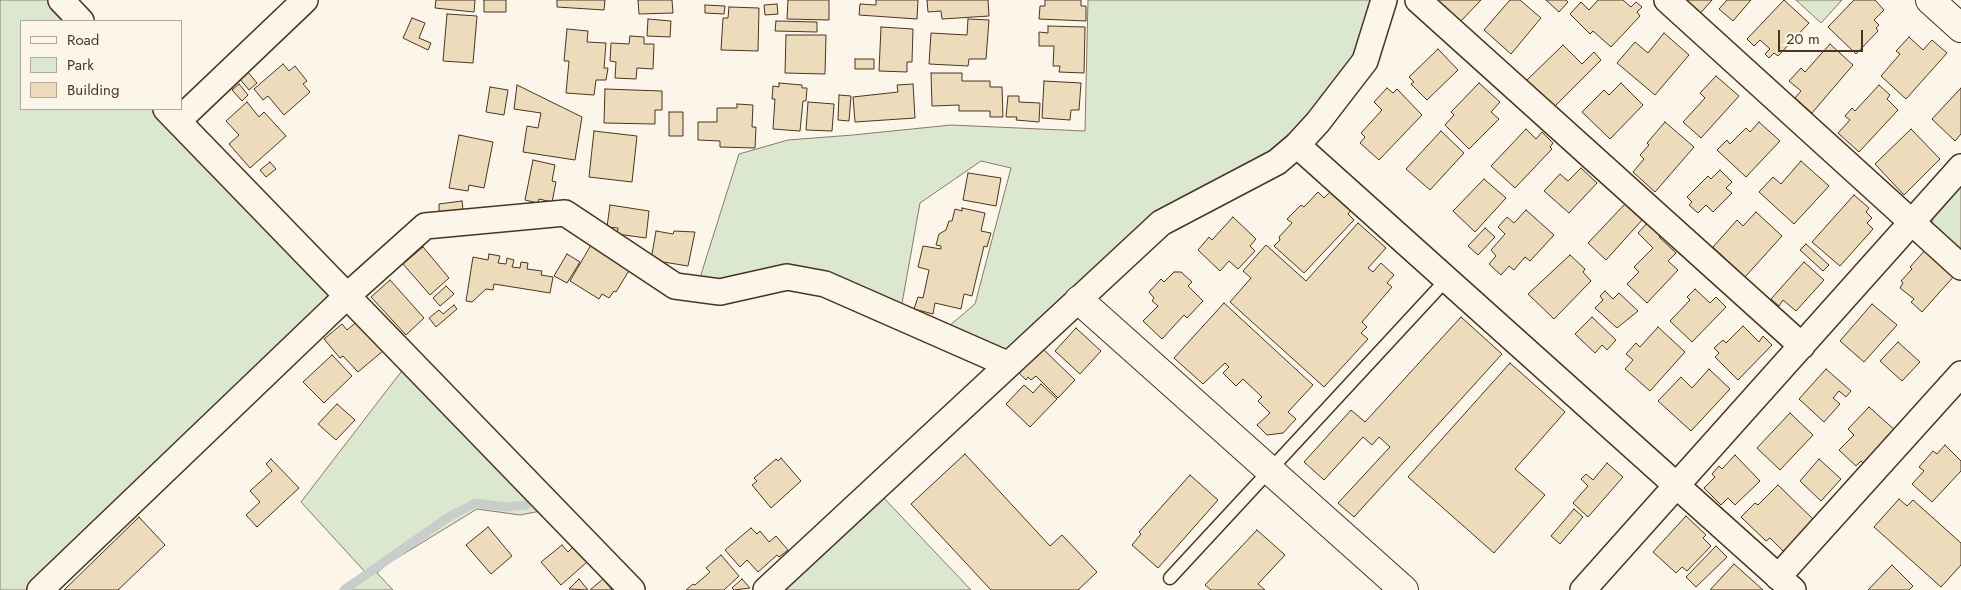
<!DOCTYPE html>
<style>
body{margin:0}
#map{position:relative;width:1961px;height:590px;overflow:hidden;background:#fbf6e9;font-family:Jost,sans-serif}
canvas{display:block}
.legend{position:absolute;left:20px;top:20px;width:162px;height:90px;box-sizing:border-box;background:#fbf6e9;border:1px solid #b4a999;margin:0;padding:6px 9px;list-style:none;font-size:15px;color:#4a3520}
.legend li{display:flex;align-items:center;gap:10px;height:25px}
.legend b{width:25px;border:1px solid #b4a999}
.scale{position:absolute;left:1778px;top:30px;width:85px;height:22px;box-sizing:border-box;border:2px solid #4a3520;border-top:0;padding-left:6px;font-size:15px;line-height:18px;white-space:nowrap;color:#4a3520;-webkit-text-stroke:4px #fbf6e9;paint-order:stroke}
</style>
<div id="map">
<canvas width="1961" height="590"></canvas>
<ul class="legend">
<li><b style="height:6px;background:#fbf6e9"></b>Road</li>
<li><b style="height:14px;background:#dce7d0"></b>Park</li>
<li><b style="height:14px;background:#ecdcbc"></b>Building</li>
</ul>
<div class="scale">20 m</div>
</div>
<script>
const context = document.querySelector('canvas').getContext('2d');
context.lineJoin = 'round';
function fill(path, color) { context.fillStyle = color; context.fill(path, 'evenodd'); }
const shape = rows => new Path2D(rows.map(r => 'M' + r).join(''));
function strokePath(path, color, width, dash) { context.strokeStyle = color; context.lineWidth = width; context.lineCap = dash ? 'butt' : 'round'; context.setLineDash(dash || []); context.stroke(path); }
const green = shape([
 [0,0,55,0,75,21,21,21,21,109,158,109,335,297,29,590,0,590,0,0],
 [1088,0,1374,0,1356,56,1303,122,1258,160,1003,354,949,326,975,304,1011,168,981,161,920,203,901,309,815,275,726,282,699,281,739,154,788,140,853,135,951,125,1085,131,1088,0],
 [1796,0,1842,0,1821,23,1796,0],
 [1961,187,1961,258,1930,229,1933,219,1961,187],
 [404,368,546,510,520,515,477,509,387,564,377,573,393,590,344,590,367,574,301,502,404,368],
 [881,495,971,590,783,590,881,495]
]);
const stream = shape([
 [344,590,450,516,476,503,506,507,526,505]
]);
const building = shape([
 [436,0,475,0,474,12,435,8,436,0],
 [484,0,506,0,506,12,484,12,484,0],
 [557,0,605,0,604,10,557,7,557,0],
 [638,0,672,0,673,13,639,14,638,0],
 [788,0,829,0,829,20,787,19,788,0],
 [876,0,918,0,917,19,859,15,860,4,876,5,876,0],
 [927,0,988,0,989,16,942,19,941,11,928,12,927,0],
 [1045,0,1081,0,1081,6,1086,6,1086,21,1039,19,1040,6,1045,6,1045,0],
 [1438,0,1481,0,1460,22,1438,0],
 [1510,0,1520,0,1541,18,1511,54,1484,30,1510,0],
 [1546,0,1566,0,1568,2,1559,12,1546,0],
 [1598,0,1623,0,1631,7,1636,2,1642,7,1637,12,1640,16,1611,47,1593,31,1590,34,1570,14,1581,2,1589,10,1598,0],
 [1679,0,1712,0,1697,17,1679,0],
 [1727,0,1751,0,1733,21,1719,9,1727,0],
 [1784,0,1809,23,1778,56,1774,53,1769,58,1765,54,1770,49,1760,40,1754,46,1747,39,1784,0],
 [1854,0,1875,0,1884,10,1874,20,1879,25,1876,28,1878,31,1856,54,1828,27,1854,0],
 [777,4,778,14,765,15,764,5,777,4],
 [705,5,725,6,724,14,705,13,705,5],
 [729,7,759,8,758,51,721,50,723,18,728,18,729,7],
 [447,14,477,16,473,63,443,61,447,14],
 [412,18,425,23,419,38,431,43,428,50,403,38,412,18],
 [648,19,671,21,670,37,647,36,648,19],
 [968,19,989,20,986,59,969,59,968,66,929,64,931,33,967,35,968,19],
 [776,21,817,22,817,32,775,31,776,21],
 [1048,26,1085,27,1084,73,1059,72,1060,66,1053,66,1054,46,1039,46,1039,32,1048,33,1048,26],
 [881,27,913,29,912,62,907,62,907,72,879,71,881,27],
 [567,29,588,31,587,42,606,43,604,68,608,68,606,80,596,80,594,95,566,93,569,61,564,61,567,29],
 [1664,33,1689,55,1655,95,1617,63,1635,42,1648,53,1664,33],
 [786,35,826,35,825,74,785,73,786,35],
 [630,36,644,37,644,44,654,44,653,69,637,68,636,79,615,78,616,62,610,61,611,43,629,44,630,36],
 [1909,37,1923,50,1932,40,1947,53,1906,99,1881,76,1900,54,1896,51,1909,37],
 [1830,44,1853,65,1812,113,1795,98,1801,91,1789,81,1801,68,1805,72,1830,44],
 [1563,45,1582,64,1594,52,1601,60,1553,108,1526,81,1563,45],
 [1438,49,1458,70,1427,100,1411,84,1414,82,1409,77,1438,49],
 [855,59,874,59,874,69,855,69,855,59],
 [283,64,289,71,295,66,307,81,303,84,310,92,284,115,268,96,263,100,254,89,283,64],
 [247,71,257,83,249,90,239,78,247,71],
 [931,73,962,73,962,81,990,81,990,87,1002,87,1003,117,990,117,990,111,959,111,959,105,932,106,931,73],
 [1716,76,1739,96,1701,138,1683,122,1705,98,1700,93,1716,76],
 [1044,81,1081,83,1079,110,1071,110,1070,120,1042,118,1044,81],
 [779,83,802,85,802,88,807,88,806,101,803,101,800,131,773,129,775,99,772,99,773,86,779,87,779,83],
 [1479,83,1500,102,1491,112,1499,119,1469,149,1445,125,1454,115,1451,112,1479,83],
 [1621,83,1643,105,1610,139,1582,112,1604,90,1609,95,1621,83],
 [239,84,248,95,242,101,232,90,239,84],
 [913,84,915,118,855,122,853,97,898,92,897,85,913,84],
 [517,85,582,117,575,160,523,152,527,126,538,128,541,113,514,109,517,85],
 [1879,85,1890,95,1887,99,1898,110,1859,152,1838,133,1850,120,1845,116,1852,108,1855,111,1879,85],
 [490,87,508,90,504,115,486,112,490,87],
 [1387,88,1393,93,1397,89,1422,115,1379,160,1360,143,1365,137,1361,133,1382,110,1374,102,1387,88],
 [1961,88,1961,134,1955,141,1932,119,1961,88],
 [605,89,662,91,662,110,655,110,655,124,604,123,605,89],
 [839,95,851,96,849,121,838,120,839,95],
 [1008,96,1019,96,1019,102,1040,103,1039,122,1016,120,1017,117,1006,117,1008,96],
 [247,102,259,117,264,112,286,136,250,168,229,144,239,135,226,121,247,102],
 [808,102,834,104,832,131,806,130,808,102],
 [737,104,753,105,752,127,756,127,755,148,720,147,720,141,698,140,698,122,717,122,717,108,737,108,737,104],
 [669,112,683,112,683,136,669,136,669,112],
 [1665,122,1694,147,1655,192,1633,172,1644,159,1640,155,1649,145,1647,143,1665,122],
 [1759,122,1780,141,1746,177,1717,150,1727,140,1730,144,1746,128,1750,132,1759,122],
 [1526,129,1536,139,1542,132,1553,143,1550,147,1552,149,1515,188,1491,166,1526,129],
 [1911,129,1940,159,1904,195,1875,164,1911,129],
 [594,131,637,136,632,182,589,177,594,131],
 [1441,131,1464,153,1430,190,1406,169,1441,131],
 [459,135,493,142,484,188,469,185,468,191,449,188,459,135],
 [533,160,555,165,552,181,556,182,552,202,539,199,538,203,525,200,533,160],
 [1801,161,1829,186,1794,224,1759,192,1773,177,1781,184,1801,161],
 [270,162,276,169,266,177,260,170,270,162],
 [1581,168,1597,183,1569,213,1544,191,1560,174,1568,181,1581,168],
 [1720,170,1732,182,1726,188,1732,193,1713,212,1706,205,1698,213,1689,205,1692,202,1687,197,1708,176,1711,179,1720,170],
 [968,173,1001,178,996,206,963,200,968,173],
 [1484,179,1506,198,1475,232,1453,211,1484,179],
 [1331,191,1351,210,1348,214,1354,220,1304,273,1274,246,1280,240,1279,237,1292,223,1287,219,1301,205,1304,207,1318,192,1324,198,1331,191],
 [1854,195,1869,208,1866,212,1872,218,1867,223,1873,229,1840,266,1812,242,1854,195],
 [462,201,463,210,439,212,439,204,462,201],
 [1625,204,1642,220,1606,260,1588,243,1625,204],
 [610,205,649,211,646,238,617,234,618,228,607,227,610,205],
 [962,208,985,213,981,231,991,233,987,247,984,246,972,296,964,294,961,309,935,303,933,314,914,309,918,297,923,298,929,270,918,267,923,246,941,249,941,246,936,245,939,234,946,230,949,221,952,221,955,209,962,211,962,208],
 [1526,210,1554,235,1530,261,1525,257,1514,270,1509,266,1501,275,1489,264,1496,256,1491,250,1505,234,1498,227,1507,217,1514,223,1526,210],
 [1756,212,1782,236,1745,277,1713,247,1737,220,1743,226,1756,212],
 [1233,217,1256,239,1250,246,1255,251,1238,269,1229,261,1220,271,1198,250,1209,237,1212,240,1233,217],
 [1649,221,1663,234,1659,237,1676,253,1668,261,1678,270,1647,303,1627,284,1639,272,1634,267,1653,248,1638,233,1649,221],
 [1358,223,1386,248,1368,268,1373,272,1381,263,1394,275,1387,283,1392,287,1362,322,1367,327,1361,333,1368,339,1324,387,1230,302,1251,278,1243,271,1266,245,1306,281,1358,223],
 [1485,228,1495,237,1478,255,1468,246,1485,228],
 [656,231,673,234,674,231,695,232,688,266,651,260,656,231],
 [1806,244,1829,265,1823,271,1800,250,1806,244],
 [591,245,630,269,616,292,614,291,609,298,602,294,599,299,570,281,591,245],
 [423,247,449,278,430,295,403,264,423,247],
 [1926,249,1955,275,1922,312,1911,302,1914,299,1900,288,1903,283,1901,281,1912,269,1910,267,1926,249],
 [489,254,500,256,498,263,506,264,507,258,514,260,512,267,520,268,521,262,528,263,527,269,542,271,541,275,553,277,550,293,494,284,493,290,486,289,472,302,466,301,473,257,488,260,489,254],
 [567,254,580,262,567,283,554,276,567,254],
 [1570,255,1585,269,1583,272,1591,281,1554,319,1528,294,1570,255],
 [1804,262,1824,280,1796,311,1783,300,1779,306,1771,299,1804,262],
 [1174,272,1181,272,1192,282,1188,286,1203,301,1187,318,1184,315,1162,339,1143,321,1158,306,1152,301,1154,298,1149,292,1161,279,1164,282,1174,272],
 [390,280,424,318,406,335,371,297,390,280],
 [446,286,454,294,440,306,433,298,446,286],
 [1695,289,1710,303,1716,297,1726,307,1692,342,1670,321,1690,300,1687,297,1695,289],
 [1605,291,1613,299,1619,293,1638,311,1617,328,1595,308,1603,300,1600,296,1605,291],
 [1224,303,1313,385,1288,412,1296,419,1283,433,1267,435,1257,425,1270,413,1258,401,1262,397,1243,379,1236,386,1223,373,1229,367,1225,363,1203,384,1174,358,1224,303],
 [1872,304,1897,325,1864,362,1840,341,1872,304],
 [454,305,457,309,436,327,429,318,439,310,443,314,454,305],
 [1461,317,1502,354,1354,517,1338,503,1390,447,1379,437,1372,445,1363,437,1324,480,1304,462,1351,410,1365,422,1461,317],
 [1592,317,1616,340,1607,350,1602,345,1595,353,1575,334,1592,317],
 [359,320,384,350,358,372,343,356,340,358,324,339,342,324,347,330,359,320],
 [1743,326,1759,342,1763,336,1772,345,1738,380,1715,357,1719,353,1714,348,1723,340,1726,343,1743,326],
 [1658,327,1685,352,1650,391,1625,369,1633,360,1626,354,1636,343,1640,347,1658,327],
 [1076,328,1101,351,1080,374,1055,351,1076,328],
 [1898,342,1920,362,1902,381,1880,361,1898,342],
 [1043,349,1075,380,1058,398,1036,376,1031,380,1028,377,1026,380,1016,370,1021,366,1024,368,1043,349],
 [332,355,352,376,324,403,303,382,332,355],
 [1510,363,1565,412,1515,469,1545,495,1494,553,1408,477,1510,363],
 [1709,369,1730,389,1691,431,1658,401,1681,377,1692,388,1709,369],
 [1826,369,1851,391,1846,397,1839,391,1833,398,1840,404,1824,422,1799,399,1826,369],
 [1041,384,1057,399,1030,427,1006,404,1024,385,1033,393,1041,384],
 [337,404,355,420,336,440,318,424,337,404],
 [1869,407,1896,431,1865,465,1861,461,1856,466,1839,450,1854,435,1848,429,1869,407],
 [1790,413,1813,435,1780,470,1757,448,1790,413],
 [1945,445,1961,461,1961,471,1932,502,1912,484,1924,471,1919,467,1933,451,1937,454,1945,445],
 [965,454,1050,546,1062,535,1097,572,1078,590,991,590,911,504,965,454],
 [1735,455,1760,481,1735,505,1728,498,1721,505,1704,488,1715,477,1712,474,1719,466,1722,469,1735,455],
 [781,458,801,481,771,508,752,485,757,481,754,478,776,459,778,461,781,458],
 [271,459,299,488,257,527,246,515,260,502,250,491,272,471,266,464,271,459],
 [1819,459,1841,479,1821,501,1800,481,1819,459],
 [1607,463,1623,477,1588,517,1573,503,1588,486,1581,479,1586,474,1593,480,1607,463],
 [1190,475,1218,500,1158,568,1132,545,1141,534,1139,532,1190,475],
 [1778,485,1814,520,1783,551,1770,538,1766,541,1741,517,1755,503,1758,505,1778,485],
 [1899,499,1907,506,1913,500,1961,543,1961,565,1941,587,1874,527,1899,499],
 [1574,509,1583,517,1560,544,1551,536,1574,509],
 [1686,516,1706,535,1703,538,1711,546,1687,571,1682,567,1676,573,1653,552,1686,516],
 [139,517,165,545,118,590,64,590,139,517],
 [488,527,512,556,491,574,466,545,488,527],
 [751,528,757,534,760,531,769,542,776,536,788,550,779,557,777,555,758,572,747,560,740,567,725,550,751,528],
 [1257,530,1285,555,1258,584,1265,590,1211,590,1205,585,1257,530],
 [562,545,568,552,573,547,587,562,561,585,541,562,562,545],
 [1716,546,1727,557,1696,587,1686,577,1716,546],
 [721,555,739,576,724,590,686,590,693,584,695,585,710,572,706,568,721,555],
 [1734,564,1763,590,1710,590,1734,564],
 [1892,565,1913,586,1909,590,1868,590,1892,565],
 [579,579,588,590,569,589,579,579],
 [603,579,612,590,590,590,603,579],
 [742,579,750,588,734,590,732,588,742,579]
]);
const lane = shape([
 [1170,578,1446,280]
]);
const street = shape([
 [61,0,81,21],
 [1418,0,1802,346],
 [1667,0,1961,267],
 [166,109,632,590],
 [178,121,305,0],
 [1297,145,1793,590],
 [1778,577,1961,374],
 [40,590,348,295,425,226,565,213,675,286,720,292,787,277,825,284,1007,364],
 [766,590,1161,223,1277,162,1297,145,1318,122,1365,61,1384,0],
 [1583,590,1961,167]
]);
const secondary = shape([
 [1930,0,1961,28],
 [1079,300,1404,590]
]);
fill(green, '#dce7d0');
strokePath(green, '#887966', 1);
strokePath(stream, '#c9cecd', 9);
fill(building, '#ecdcbc');
strokePath(building, '#4a3520', 1);
strokePath(lane, '#4a3520', 15);
strokePath(street, '#4a3520', 28);
strokePath(secondary, '#4a3520', 30);
strokePath(lane, '#fbf6e9', 12);
strokePath(street, '#fbf6e9', 25);
strokePath(secondary, '#fbf6e9', 28);
</script>
